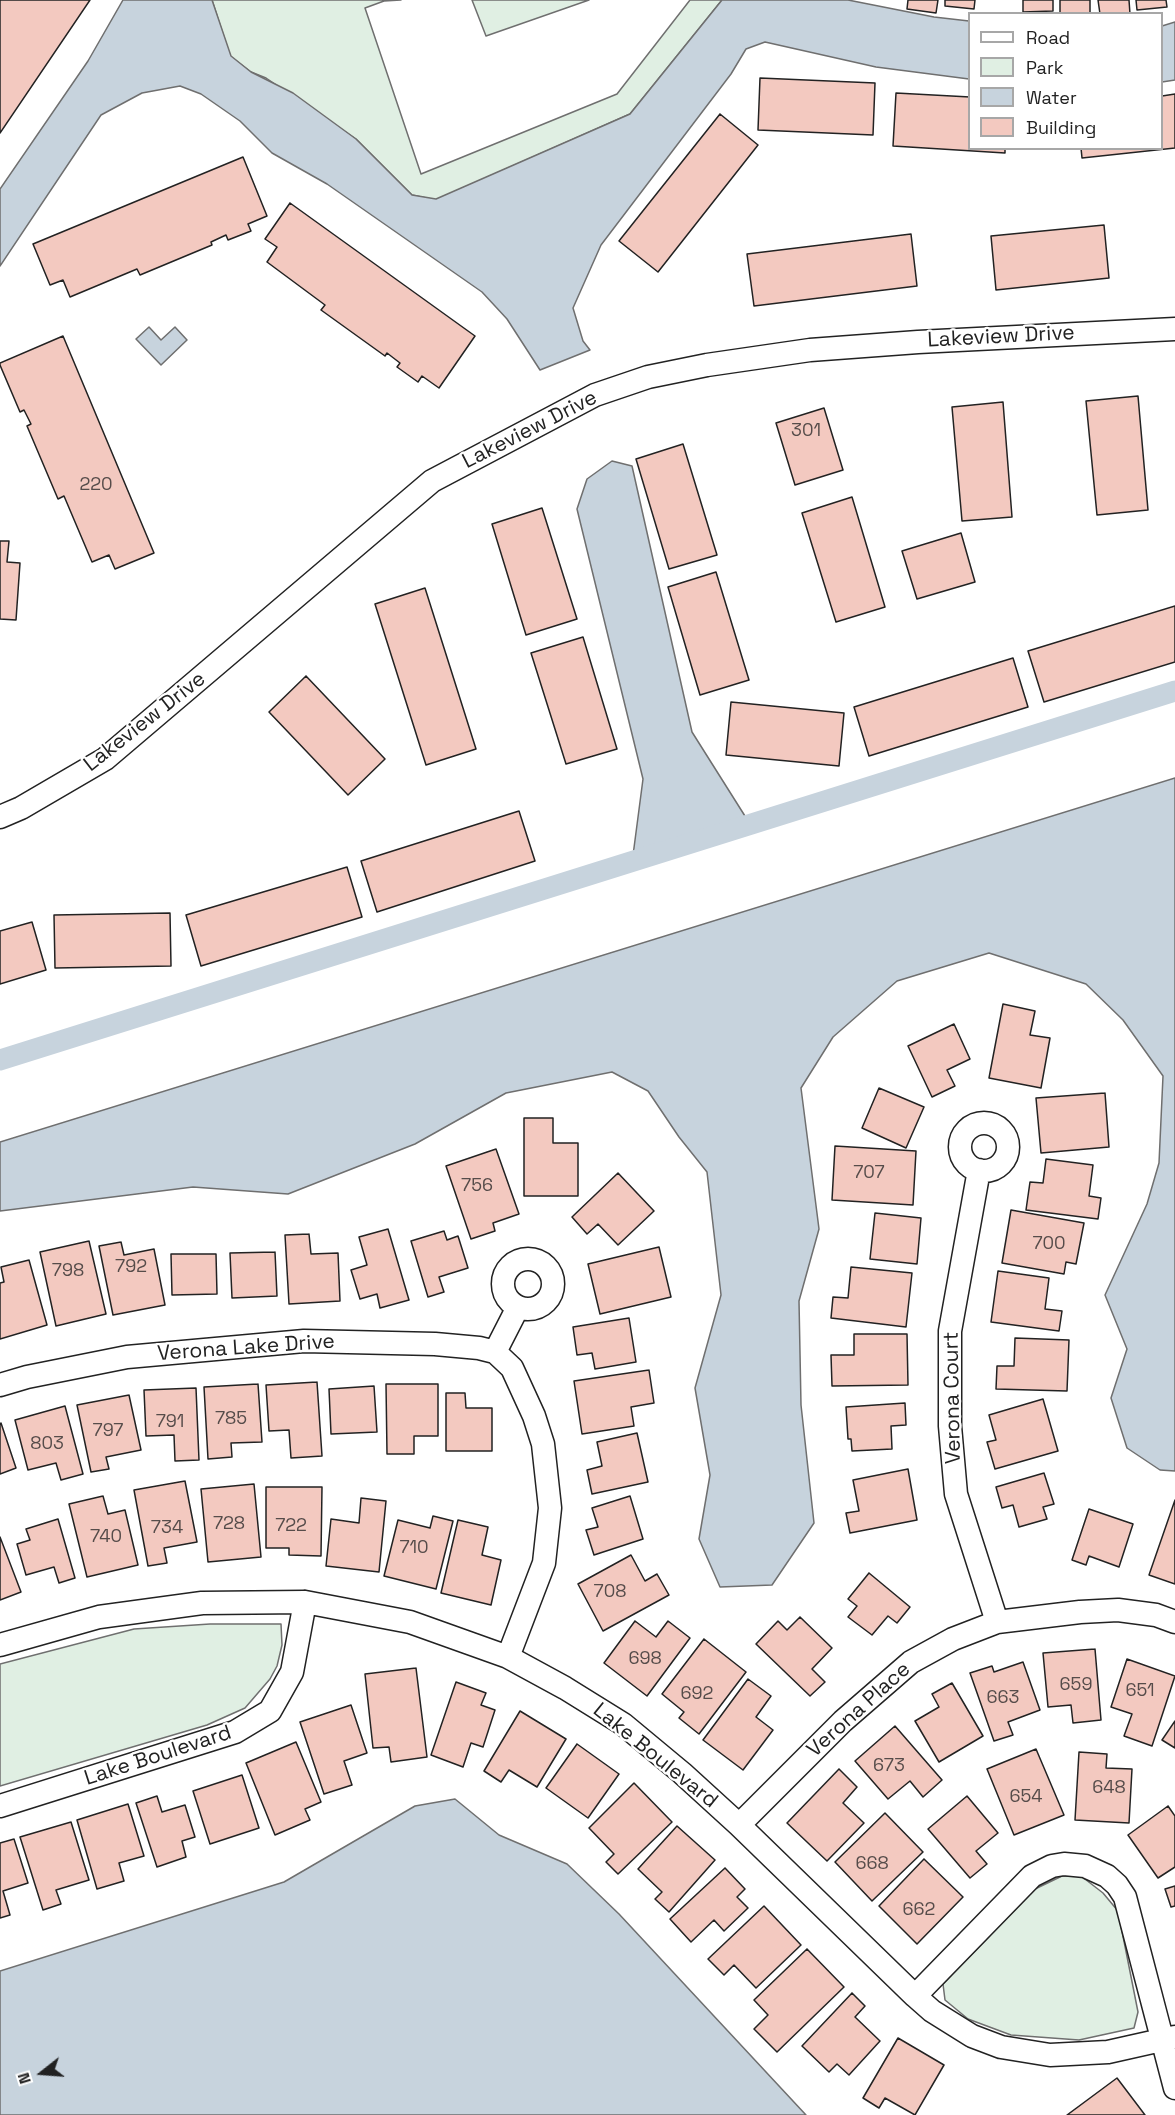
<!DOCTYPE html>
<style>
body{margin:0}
#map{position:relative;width:1175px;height:2115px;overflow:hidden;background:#fff;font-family:"Space Grotesk",sans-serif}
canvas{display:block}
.legend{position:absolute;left:968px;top:12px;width:195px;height:138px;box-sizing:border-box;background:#fff;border:2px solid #a7a7a7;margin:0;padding:8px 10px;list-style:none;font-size:18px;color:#222}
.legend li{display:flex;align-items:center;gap:12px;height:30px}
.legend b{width:30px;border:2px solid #a7a7a7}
.north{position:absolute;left:12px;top:2043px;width:60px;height:60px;-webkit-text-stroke:4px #fff;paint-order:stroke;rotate:253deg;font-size:16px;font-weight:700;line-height:24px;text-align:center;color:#222}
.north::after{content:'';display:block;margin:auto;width:21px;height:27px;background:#222;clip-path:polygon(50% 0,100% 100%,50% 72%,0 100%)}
</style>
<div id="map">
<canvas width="1175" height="2115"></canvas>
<ul class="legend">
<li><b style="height:8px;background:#fff"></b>Road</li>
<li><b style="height:16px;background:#e0efe3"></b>Park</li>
<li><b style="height:16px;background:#c7d3dd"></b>Water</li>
<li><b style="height:16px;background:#f3c9c0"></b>Building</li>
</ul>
<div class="north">N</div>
</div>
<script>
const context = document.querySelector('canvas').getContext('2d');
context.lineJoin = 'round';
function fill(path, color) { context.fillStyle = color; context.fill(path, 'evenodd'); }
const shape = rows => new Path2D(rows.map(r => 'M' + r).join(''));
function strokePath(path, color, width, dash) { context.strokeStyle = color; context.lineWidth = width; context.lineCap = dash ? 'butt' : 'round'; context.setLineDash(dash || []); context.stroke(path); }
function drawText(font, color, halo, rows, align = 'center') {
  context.font = font + ' "Space Grotesk",sans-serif'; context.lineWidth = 4.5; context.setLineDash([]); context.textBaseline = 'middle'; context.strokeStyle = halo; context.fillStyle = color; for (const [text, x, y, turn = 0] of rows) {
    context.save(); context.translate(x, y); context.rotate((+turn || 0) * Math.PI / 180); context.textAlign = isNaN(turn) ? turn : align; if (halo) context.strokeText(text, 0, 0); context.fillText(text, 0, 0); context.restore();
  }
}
const green = shape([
 [212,0,401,0,384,1,365,8,421,174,617,94,690,0,722,0,630,114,436,200,412,195,356,139,266,78,251,72,230,56,212,0],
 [472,0,589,0,486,36,472,0],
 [210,1624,281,1624,282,1645,277,1666,270,1679,245,1708,207,1725,0,1786,0,1664,134,1629,210,1624],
 [1062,1876,1081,1876,1103,1893,1118,1911,1138,2012,1134,2028,1079,2040,1011,2035,968,2019,945,2000,943,1984,1035,1889,1062,1876]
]);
const water = shape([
 [123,0,212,0,231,56,251,72,293,93,356,139,412,195,436,199,630,114,722,0,848,0,934,17,969,21,969,79,876,67,765,42,746,49,731,74,601,245,573,308,583,341,590,350,540,370,507,319,482,292,327,184,272,153,240,121,201,94,180,86,142,93,101,115,0,266,0,189,88,61,123,0],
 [1175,22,1175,80,1162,82,1162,26,1175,22],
 [149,327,161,340,175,327,187,340,161,365,136,339,149,327],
 [612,461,632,466,692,732,750,824,632,863,643,779,577,509,587,479,612,461],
 [1175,778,1175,1471,1160,1470,1127,1448,1111,1398,1127,1349,1105,1295,1147,1204,1159,1163,1163,1076,1123,1020,1086,984,989,953,897,981,833,1037,801,1088,819,1229,799,1301,801,1405,814,1523,772,1585,720,1587,699,1539,710,1475,695,1388,721,1295,707,1172,679,1137,648,1091,612,1072,506,1093,415,1144,288,1194,193,1187,0,1211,0,1142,1175,778],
 [455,1799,499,1835,567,1864,619,1914,806,2115,0,2115,0,1971,284,1882,415,1806,455,1799]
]);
const canal = shape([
 [0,1060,1175,691]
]);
const building = shape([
 [0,0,90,0,0,133,0,0],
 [908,0,938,0,936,13,907,9,908,0],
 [945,0,975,0,974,9,945,6,945,0],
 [1023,0,1053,0,1053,11,1023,12,1023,0],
 [1060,0,1090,0,1090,14,1060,14,1060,0],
 [1098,0,1129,0,1130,14,1100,14,1098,0],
 [1136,0,1166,0,1167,7,1137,10,1136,0],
 [760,78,875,83,873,135,758,130,760,78],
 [896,93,970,97,970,148,1005,148,1005,153,893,146,896,93],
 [1175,94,1175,148,1082,158,1081,148,1162,148,1162,96,1175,94],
 [720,114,758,145,658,272,619,241,720,114],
 [243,157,267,216,248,224,251,231,228,240,226,235,211,242,212,245,140,275,137,269,70,297,63,280,50,285,33,244,243,157],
 [290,203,475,336,439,388,422,376,418,382,397,367,400,363,387,353,385,356,321,310,325,305,267,262,277,247,265,239,290,203],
 [1104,225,1109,278,996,290,991,236,1104,225],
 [911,234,917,286,754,306,747,254,911,234],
 [63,336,154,553,115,569,109,555,92,562,64,496,58,499,27,426,31,424,24,410,20,412,0,365,0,363,63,336],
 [1138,396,1148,510,1097,515,1086,401,1138,396],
 [1003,402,1012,517,962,521,952,407,1003,402],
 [824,408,843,470,795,485,776,423,824,408],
 [683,444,717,555,669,569,636,459,683,444],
 [852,497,885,607,836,622,802,513,852,497],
 [542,508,577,619,526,635,492,524,542,508],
 [961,533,975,582,917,599,902,551,961,533],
 [0,541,9,541,7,562,20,563,16,620,0,619,0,541],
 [716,572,749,680,700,695,668,587,716,572],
 [425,588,476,749,426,765,375,604,425,588],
 [1175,606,1175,662,1044,702,1028,651,1175,606],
 [583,637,617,749,566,764,531,653,583,637],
 [1013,658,1028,707,869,756,854,707,1013,658],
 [306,676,385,759,348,795,269,712,306,676],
 [731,702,844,713,839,766,726,755,731,702],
 [519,811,535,861,377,912,361,861,519,811],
 [347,867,362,917,201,966,186,915,347,867],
 [170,913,171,966,55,968,54,915,170,913],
 [32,922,46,970,0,984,0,931,32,922],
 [1003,1004,1035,1011,1030,1035,1050,1038,1041,1088,989,1078,1003,1004],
 [954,1024,970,1059,947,1070,955,1086,932,1097,908,1046,954,1024],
 [879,1088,924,1107,906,1148,862,1128,879,1088],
 [1105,1093,1109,1147,1041,1153,1036,1098,1105,1093],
 [524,1118,553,1118,553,1143,578,1143,578,1196,524,1196,524,1118],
 [835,1146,916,1151,913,1205,832,1200,835,1146],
 [496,1149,519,1214,493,1223,495,1231,471,1239,446,1166,496,1149],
 [1046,1159,1093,1165,1089,1196,1101,1198,1098,1219,1026,1210,1030,1182,1043,1183,1046,1159],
 [618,1173,654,1211,618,1245,598,1224,587,1234,572,1217,618,1173],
 [1011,1210,1084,1223,1076,1264,1066,1262,1064,1274,1002,1263,1011,1210],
 [875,1213,921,1218,917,1264,870,1259,875,1213],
 [388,1229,409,1300,380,1308,377,1294,360,1299,351,1270,367,1265,359,1237,388,1229],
 [444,1231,447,1240,458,1236,468,1268,439,1277,444,1292,428,1297,411,1241,444,1231],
 [309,1234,311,1254,338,1253,340,1301,289,1304,285,1235,309,1234],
 [89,1241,106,1314,56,1326,40,1252,89,1241],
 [121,1242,124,1255,154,1249,165,1305,113,1315,99,1246,121,1242],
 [659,1247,671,1297,600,1314,588,1264,659,1247],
 [275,1252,277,1296,232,1298,230,1253,275,1252],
 [171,1254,216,1254,217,1294,172,1295,171,1254],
 [29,1260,47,1325,0,1339,0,1283,4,1282,1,1267,29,1260],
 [851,1267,912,1273,906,1327,831,1318,833,1297,848,1298,851,1267],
 [998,1271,1049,1278,1045,1309,1062,1311,1059,1331,991,1322,998,1271],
 [629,1318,636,1362,595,1369,592,1353,577,1355,573,1327,629,1318],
 [854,1334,907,1334,908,1385,832,1386,831,1355,854,1355,854,1334],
 [1015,1338,1069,1340,1067,1391,996,1389,997,1366,1014,1366,1015,1338],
 [649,1370,654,1403,631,1407,634,1426,582,1434,574,1381,649,1370],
 [317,1382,322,1456,291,1458,289,1430,269,1431,266,1385,317,1382],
 [258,1384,262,1442,231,1443,232,1457,208,1459,204,1387,258,1384],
 [386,1384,438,1384,438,1436,414,1436,414,1454,387,1454,386,1384],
 [374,1386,377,1432,331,1434,329,1389,374,1386],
 [196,1388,199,1460,175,1461,174,1435,146,1436,144,1390,196,1388],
 [446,1393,465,1393,466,1408,492,1408,492,1451,446,1451,446,1393],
 [129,1395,141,1450,106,1457,109,1469,91,1472,77,1405,129,1395],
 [1043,1399,1058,1451,995,1469,987,1442,996,1440,989,1415,1043,1399],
 [905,1403,906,1425,891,1426,892,1449,852,1451,851,1439,848,1439,846,1407,905,1403],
 [65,1406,83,1474,61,1480,56,1463,28,1470,15,1420,65,1406],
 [1,1423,16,1468,0,1474,0,1424,1,1423],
 [637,1433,648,1482,592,1494,587,1470,602,1466,597,1442,637,1433],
 [908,1469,917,1520,850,1533,846,1513,859,1511,853,1480,908,1469],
 [1044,1473,1054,1504,1043,1507,1047,1519,1019,1527,1013,1505,1002,1508,996,1487,1044,1473],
 [185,1481,197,1542,164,1548,167,1563,148,1566,134,1490,185,1481],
 [254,1484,261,1557,208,1562,201,1489,254,1484],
 [266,1487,322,1487,321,1556,289,1555,289,1548,266,1548,266,1487],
 [103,1496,108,1514,125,1510,138,1565,87,1577,69,1504,103,1496],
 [630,1496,643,1539,594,1555,586,1530,598,1527,592,1508,630,1496],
 [361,1498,386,1501,379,1572,326,1566,331,1519,359,1523,361,1498],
 [1175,1500,1175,1584,1149,1575,1175,1500],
 [1089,1509,1133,1524,1119,1567,1089,1556,1086,1565,1072,1560,1089,1509],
 [433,1516,453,1521,436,1589,384,1576,398,1520,430,1528,433,1516],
 [58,1519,75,1578,59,1583,54,1567,26,1575,17,1544,30,1540,26,1529,58,1519],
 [458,1520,488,1527,482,1555,501,1560,491,1605,441,1593,458,1520],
 [0,1537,21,1592,0,1600,0,1537],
 [631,1555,645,1581,657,1574,669,1595,603,1631,578,1584,631,1555],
 [869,1573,910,1607,897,1623,888,1616,872,1635,848,1617,857,1606,848,1599,869,1573],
 [800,1617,832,1648,812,1669,825,1682,810,1696,756,1644,778,1621,787,1630,800,1617],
 [635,1621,656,1637,668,1621,690,1638,647,1696,604,1663,635,1621],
 [704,1639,746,1672,699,1734,679,1718,684,1712,662,1694,704,1639],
 [1095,1649,1101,1720,1073,1723,1071,1705,1048,1707,1043,1653,1095,1649],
 [1127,1659,1175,1676,1152,1746,1124,1736,1132,1714,1111,1707,1127,1659],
 [1023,1662,1040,1710,1008,1722,1013,1735,994,1741,970,1673,992,1666,994,1672,1023,1662],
 [416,1668,427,1757,391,1762,389,1747,373,1748,365,1674,416,1668],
 [748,1679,771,1696,756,1717,773,1730,743,1770,703,1740,748,1679],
 [456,1682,486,1693,481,1705,495,1710,483,1747,471,1743,463,1767,431,1755,456,1682],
 [952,1683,983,1736,939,1762,915,1721,939,1707,932,1694,952,1683],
 [351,1705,367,1753,344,1761,352,1785,324,1794,300,1722,351,1705],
 [520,1711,566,1739,537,1787,509,1770,501,1782,484,1771,520,1711],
 [1175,1721,1175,1748,1162,1740,1175,1721],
 [895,1726,942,1780,923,1797,910,1781,888,1799,855,1761,895,1726],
 [296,1742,321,1802,305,1809,310,1820,275,1835,246,1763,296,1742],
 [577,1744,619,1774,588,1818,546,1788,577,1744],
 [1036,1749,1064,1815,1014,1835,987,1769,1036,1749],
 [1079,1752,1107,1754,1106,1768,1132,1769,1129,1823,1075,1820,1079,1752],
 [839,1769,857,1787,843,1803,864,1823,827,1861,787,1823,839,1769],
 [242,1775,259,1828,210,1844,193,1791,242,1775],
 [634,1783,672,1822,618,1874,606,1862,614,1854,589,1828,634,1783],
 [157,1796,162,1812,185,1805,195,1837,182,1841,186,1857,157,1867,136,1803,157,1796],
 [967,1796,998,1833,976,1851,987,1864,970,1878,928,1829,967,1796],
 [128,1804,144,1856,119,1863,124,1881,97,1889,77,1820,128,1804],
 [1168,1806,1175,1816,1175,1867,1158,1878,1128,1835,1168,1806],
 [885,1813,923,1852,872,1901,835,1862,885,1813],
 [71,1822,89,1880,56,1890,61,1904,43,1910,20,1837,71,1822],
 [677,1826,715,1860,669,1912,655,1899,662,1892,638,1869,677,1826],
 [14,1839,28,1883,3,1891,10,1915,0,1918,0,1843,14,1839],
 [924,1859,963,1897,917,1944,879,1906,924,1859],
 [725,1868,745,1889,737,1897,748,1908,724,1931,714,1920,691,1942,670,1919,725,1868],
 [1175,1886,1175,1906,1171,1907,1165,1889,1175,1886],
 [764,1906,801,1945,756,1988,734,1965,724,1975,708,1959,764,1906],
 [807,1949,844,1987,777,2052,754,2029,768,2015,754,2000,807,1949],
 [852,1993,865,2006,855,2017,880,2041,849,2075,837,2064,829,2072,802,2046,852,1993],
 [898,2038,944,2065,915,2115,885,2098,879,2108,863,2098,898,2038],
 [1117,2078,1145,2115,1067,2115,1117,2078]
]);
const minor = shape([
 [0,817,21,808,105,759,432,481,595,395,648,377,707,365,810,350,918,342,1175,329],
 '960 1147a24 24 0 1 1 48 0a24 24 0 1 1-48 0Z',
 [979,1170,950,1331,950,1426,956,1494,997,1622],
 '503 1284a25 25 0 1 1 50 0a25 25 0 1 1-50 0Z',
 [495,1352,518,1307],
 [0,1385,27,1377,127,1357,304,1341,435,1344,479,1348,495,1352,512,1368,534,1416,543,1444,550,1508,544,1563,508,1657],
 [0,1645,99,1617,202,1603,305,1602,410,1622,508,1657,565,1688,623,1724,682,1773,739,1825,915,1996,932,2011,972,2036,1001,2047,1050,2055,1108,2052,1175,2037],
 [0,1806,235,1732,270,1711,292,1672,305,1602],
 [739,1825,843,1721,911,1662,953,1639,997,1622,1080,1612,1118,1610,1156,1615,1175,1622],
 [915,1996,1032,1876,1052,1866,1064,1864,1085,1866,1107,1876,1117,1885,1125,1897,1175,2088]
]);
const numberNames = [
 ["301",806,431],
 ["220",96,485],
 ["707",869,1173],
 ["756",477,1186],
 ["700",1049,1244],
 ["792",131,1267],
 ["798",68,1271],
 ["785",231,1419],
 ["791",170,1422],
 ["797",108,1431],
 ["803",47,1444],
 ["728",229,1524],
 ["722",291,1526],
 ["734",167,1528],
 ["740",106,1537],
 ["710",414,1548],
 ["708",610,1592],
 ["698",645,1659],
 ["659",1076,1685],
 ["651",1140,1691],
 ["692",697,1694],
 ["663",1003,1698],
 ["673",889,1766],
 ["648",1109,1788],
 ["654",1026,1797],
 ["668",872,1864],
 ["662",919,1910]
];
const streetNames = [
 ["Lakeview Drive",1001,337,-3],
 ["Lakeview Drive",530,430,-27],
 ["Lakeview Drive",145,722,-38],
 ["Verona Lake Drive",246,1348,-4],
 ["Verona Court",953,1398,-91],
 ["Verona Place",859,1710,-42],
 ["Lake Boulevard",158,1756,-18],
 ["Lake Boulevard",655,1756,39]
];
fill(green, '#e0efe3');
strokePath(green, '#6f6f6f', 1.5);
fill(water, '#c7d3dd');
strokePath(water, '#6f6f6f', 1.5);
strokePath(canal, '#c7d3dd', 21);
fill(building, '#f3c9c0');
strokePath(building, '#222', 1.5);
strokePath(minor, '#222', 25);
strokePath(minor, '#fff', 22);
drawText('18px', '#564c4a', null, numberNames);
drawText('21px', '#222', '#fff', streetNames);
</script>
